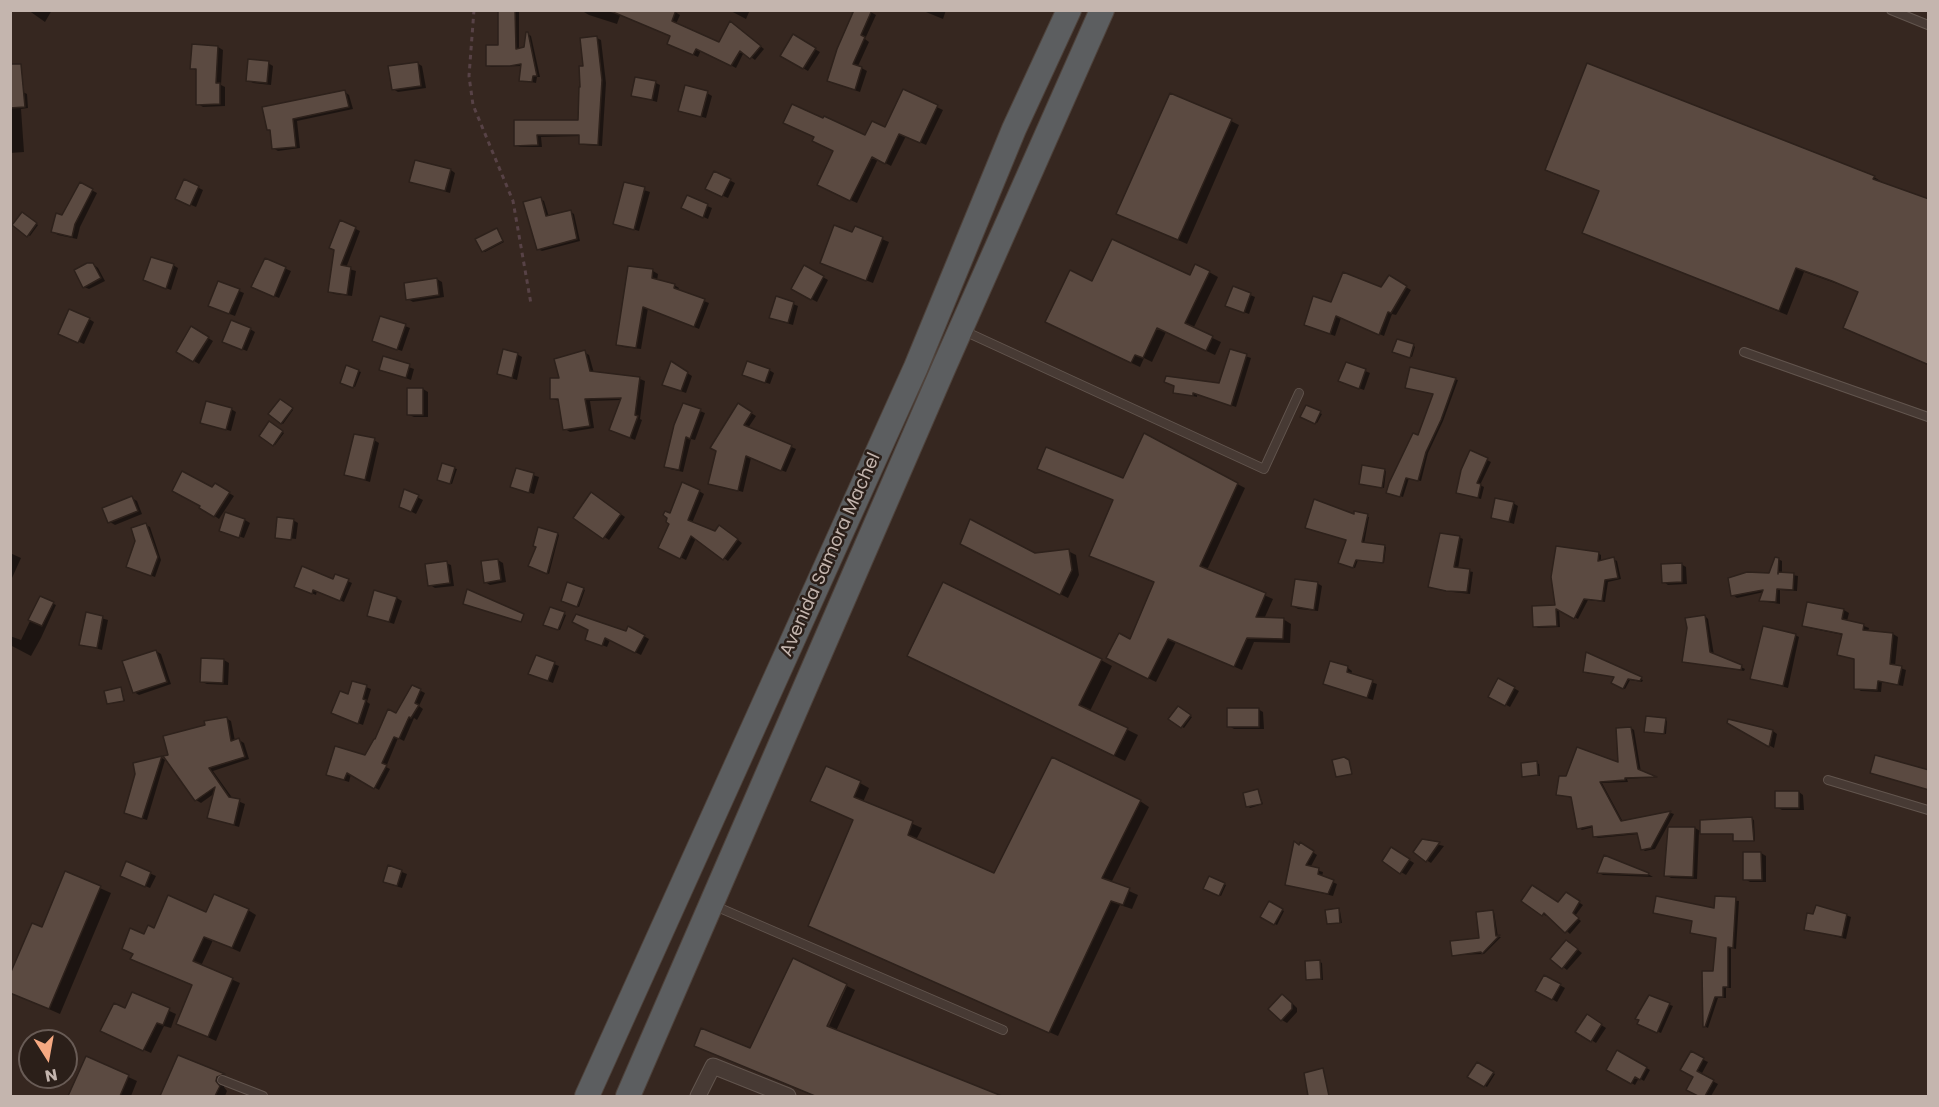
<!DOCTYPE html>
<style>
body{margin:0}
#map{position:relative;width:1939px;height:1107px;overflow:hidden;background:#362720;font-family:Poppins,sans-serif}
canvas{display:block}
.frame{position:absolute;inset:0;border:12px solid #c4b5ae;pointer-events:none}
.north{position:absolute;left:18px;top:1029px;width:60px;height:60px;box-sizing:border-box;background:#2b1f19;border:2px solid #685b55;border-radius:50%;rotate:169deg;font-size:16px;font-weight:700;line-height:24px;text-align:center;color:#c4b5ae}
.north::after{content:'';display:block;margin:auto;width:21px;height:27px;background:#f5a982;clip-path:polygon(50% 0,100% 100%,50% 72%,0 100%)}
</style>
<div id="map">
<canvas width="1939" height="1107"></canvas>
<div class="frame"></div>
<div class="north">N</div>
</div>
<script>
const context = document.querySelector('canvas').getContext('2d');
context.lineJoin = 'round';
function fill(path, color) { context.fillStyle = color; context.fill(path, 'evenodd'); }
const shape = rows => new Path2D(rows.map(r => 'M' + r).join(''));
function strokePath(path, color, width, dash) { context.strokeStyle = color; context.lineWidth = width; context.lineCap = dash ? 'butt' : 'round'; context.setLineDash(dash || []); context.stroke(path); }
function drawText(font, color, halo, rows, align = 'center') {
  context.font = font + ' Poppins,sans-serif'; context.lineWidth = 5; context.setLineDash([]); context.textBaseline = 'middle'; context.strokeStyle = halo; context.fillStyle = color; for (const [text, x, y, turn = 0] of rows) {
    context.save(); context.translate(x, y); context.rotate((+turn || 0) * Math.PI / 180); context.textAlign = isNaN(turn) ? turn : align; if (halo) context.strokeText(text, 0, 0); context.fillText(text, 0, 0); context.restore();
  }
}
const shadow = shape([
 [28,10,52,10,45,22],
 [499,10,519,10,519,50,525,48,527,33,531,36,540,77,537,77,536,83,521,80,522,66,491,67,487,65,500,46],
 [585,10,622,10,617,24,589,15,584,12],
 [672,10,680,15,676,24,720,44,735,26,764,49,755,60,744,52,736,68,701,50,698,57,674,46,672,36,634,20],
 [729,10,750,10,746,19],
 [867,10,876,15,865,39,869,42,858,66,867,71,860,92,833,83],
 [921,10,946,10,943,19],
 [794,37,820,52,808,71,782,56],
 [597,38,601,40,606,83,602,146,585,145,581,143,581,136,541,137,542,147,520,147,516,145,516,122,580,121,585,67],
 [218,47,223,50,221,85,225,87,225,106,203,107,198,104,197,71,192,68],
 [268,63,273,66,271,85,253,83,248,80],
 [417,63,422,66,426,88,398,92,393,89],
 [656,83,660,85,657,102,633,95],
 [903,91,943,110,926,145,906,136,891,166,878,159,857,203,824,188,866,137,886,129],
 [23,92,27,94,28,108,21,109,24,152,10,153,10,93],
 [345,92,349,95,353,109,297,121,300,148,278,151,273,148,271,131,268,129],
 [707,93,712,96,706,118,680,111],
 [1231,121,1239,125,1187,244,1126,217],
 [451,170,455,173,450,193,411,182],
 [715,173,735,183,728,198,712,191],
 [1554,174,1874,177,1882,182,1860,292,1804,272,1787,315,1584,233,1600,191],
 [185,181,203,190,196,207,182,201],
 [80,184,97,193,80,227,77,239,58,235,53,232],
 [625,184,650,192,639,231,615,224],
 [687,197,712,208,708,219,688,210],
 [541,199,544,201,549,217,571,212,574,214,580,241,542,251,538,249],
 [22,214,38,225,30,236,14,225],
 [341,222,360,231,346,268,356,271,352,296,334,294,329,291],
 [855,228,889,242,873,283,829,266],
 [497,230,504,242,485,252,483,251],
 [265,260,291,271,279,298,258,289],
 [93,264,98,268,105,281,89,289,84,287],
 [173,265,178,268,171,290,150,282],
 [629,267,653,271,658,274,657,281,674,285,679,288,678,291,709,303,699,329,648,308,641,349,623,347,618,344],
 [805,267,828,280,817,302,793,289],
 [1209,272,1218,277,1193,329,1221,342,1215,355,1166,332,1152,362,1144,358,1140,367,1056,327,1093,283,1190,277],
 [1389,277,1411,290,1396,315,1392,314,1384,336,1341,318,1335,336,1305,325,1332,304,1382,289],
 [437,279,442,282,444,297,413,302,408,299],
 [1233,288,1255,297,1249,314,1232,308],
 [239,291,244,293,235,316,214,308],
 [793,304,798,306,793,325,776,320],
 [89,319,94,322,84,344,65,336],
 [405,326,410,328,402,351,373,341],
 [192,328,213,341,199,364,178,351],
 [250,329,255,332,247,351,228,344],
 [1413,345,1415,347,1412,357,1396,353],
 [1231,351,1251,358,1236,407,1197,394,1197,397,1175,392,1220,385],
 [584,352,589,355,594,373,640,379,645,381,640,419,642,420,635,440,616,432,622,400,590,401,594,428,570,432,565,429,560,401,552,399,561,379],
 [517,354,522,357,517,380,499,374],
 [384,358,414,369,411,380,381,369],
 [671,363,692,376,686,393,669,387],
 [1346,363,1370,373,1364,390,1345,383],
 [347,367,361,372,355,387,341,382],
 [1411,369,1458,380,1443,421,1428,453,1421,481,1409,478,1403,497,1391,493,1419,437,1435,394],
 [769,370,774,373,770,384,749,377],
 [423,389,428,392,428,417,414,417,409,415],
 [280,401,293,410,283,424,270,414],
 [738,405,756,416,748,428,796,449,786,472,751,458,743,492,710,483],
 [1306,407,1322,414,1317,423,1302,417],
 [231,409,236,412,231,431,202,423],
 [700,411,705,413,695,440,691,439,683,472,670,469,666,466],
 [269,423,284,433,275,445,261,436],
 [1144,435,1245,488,1207,570,1273,599,1264,619,1283,619,1291,624,1290,643,1254,642,1242,670,1176,642,1156,682,1115,662,1131,641,1155,583,1091,556],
 [374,440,379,443,370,482,346,475],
 [1471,452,1491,462,1480,485,1484,487,1481,499,1457,492],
 [443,465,457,469,452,484,440,480],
 [517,470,539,477,534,494,512,487],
 [1384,470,1386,471,1384,488,1363,485],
 [216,485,234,496,219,519,201,507],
 [405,491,423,500,416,514,406,509],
 [699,491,704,494,692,523,716,532,725,530,742,543,728,561,696,538,686,560,660,547,671,524,670,515],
 [596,497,625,517,609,540,575,517],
 [132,498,137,501,142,514,115,525,110,522],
 [1513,503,1518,506,1514,524,1492,517],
 [1355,516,1369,517,1364,544,1386,547,1384,563,1358,560,1355,568,1342,563],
 [245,520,250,523,244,538,224,531],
 [293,520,298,523,296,539,279,537,279,539,276,537],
 [146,525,150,527,161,560,155,577,132,569],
 [558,534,559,535,549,574,530,565,537,547],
 [1459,537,1463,539,1458,569,1473,572,1470,594,1453,592,1431,586],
 [970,548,1035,554,1068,551,1076,555,1079,575,1068,598],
 [10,553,21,558,12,578,10,577],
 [1598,553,1601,555,1601,562,1613,559,1617,561,1621,579,1608,582,1605,602,1588,600,1578,619,1559,609,1560,627,1538,628,1535,626,1557,607],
 [1778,559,1782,561,1782,573,1798,576,1797,591,1780,590,1780,604,1761,601,1764,592,1737,598,1733,595,1770,575],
 [498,560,503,563,506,582,490,585,485,582],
 [446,563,451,565,454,586,435,588,430,585],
 [1681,564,1686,567,1687,584,1668,585,1664,582],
 [336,576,352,583,344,602,317,591,316,595,299,588,334,581],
 [1317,583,1322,586,1318,611,1298,609,1293,606],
 [583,589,585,590,579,607,564,601],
 [41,598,56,605,41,638,31,656,10,645,10,636,21,640],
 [397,598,402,601,394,624,368,615],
 [1808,603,1844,610,1849,613,1847,621,1864,626,1869,628,1868,632,1893,634,1898,637,1895,666,1906,670,1903,686,1882,682,1881,692,1861,691,1856,688,1855,660,1838,654,1843,635,1809,628,1804,625],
 [87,614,108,620,102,650,81,644],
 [564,614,566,615,560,630,545,624],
 [1705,616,1708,619,1714,655,1741,667,1745,669,1744,671,1684,661],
 [629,628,649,639,641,655,610,640,607,647,587,639,626,633],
 [1795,635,1799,637,1788,688,1752,678],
 [156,651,161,654,171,684,139,695,134,692],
 [1587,654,1643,680,1642,682,1630,680,1625,689,1613,683,1615,677,1586,673,1584,672],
 [536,657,559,666,553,683,535,676],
 [203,659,224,660,229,663,228,685,207,684,202,682],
 [1101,660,1112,666,1090,711,1138,735,1125,761,920,662],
 [1348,668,1352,671,1351,675,1377,684,1373,700,1330,686],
 [1499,680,1519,691,1510,707,1490,696],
 [366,687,371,689,367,702,370,704,363,725,337,715,349,696],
 [413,687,425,693,419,706,423,709,417,720,414,718,404,741,398,738,386,767,390,769,379,790,351,774,349,782,333,777,365,757,397,715],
 [121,689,125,701,108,703],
 [1178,708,1192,717,1184,728,1170,719],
 [1258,709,1263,712,1264,729,1234,729,1229,726],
 [226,718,231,721,235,741,239,740,244,743,249,759,213,771,233,799,245,804,239,827,209,818,215,793,201,803,196,800,169,756,206,726],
 [1665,719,1667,721,1666,734,1648,732],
 [1734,725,1773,731,1777,734,1774,748],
 [1631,728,1634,730,1641,772,1656,777,1627,779,1628,782,1602,783,1623,822,1671,813,1674,814,1655,849,1645,851,1642,849,1639,834,1598,838,1594,836,1594,827,1582,830,1579,828,1573,798,1558,795,1620,764],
 [162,758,165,760,147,820,130,815,137,774,135,764],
 [1537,763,1539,764,1540,776,1524,776],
 [860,783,869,788,863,802,922,828,916,840,994,875,1140,801,1149,807,1111,883,1138,895,1132,909,1120,905,1058,1036,819,930,855,820,821,805],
 [1258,791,1263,804,1250,808,1248,806],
 [1799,792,1803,795,1804,810,1782,810,1777,807],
 [1752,819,1754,820,1755,841,1737,841,1735,840,1735,834,1703,834,1699,832,1697,879,1671,878,1666,875,1695,828,1702,832],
 [1423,841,1444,846,1431,863,1426,860],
 [1301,844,1317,855,1310,868,1323,872,1322,877,1337,884,1333,896,1286,884],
 [1392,849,1414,863,1406,875,1401,872],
 [1761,853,1766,856,1766,882,1750,882,1745,879],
 [127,863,156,876,150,888,127,878],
 [389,867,407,874,402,888,389,884],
 [66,873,111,893,60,1014,10,992,43,929],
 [1599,873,1648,874,1653,877,1603,875],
 [1210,878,1226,885,1221,896,1205,888],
 [1566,894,1583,905,1575,916,1581,921,1570,934,1548,914,1546,916,1523,901,1559,904],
 [1716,898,1739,901,1736,949,1731,948,1731,988,1726,988,1726,998,1718,998,1708,1028,1704,1026,1715,972,1717,939,1691,932,1693,921,1654,913,1715,910],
 [1269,903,1284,911,1277,925,1262,917],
 [248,910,256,915,240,952,213,940,201,966,240,983,216,1041,186,1027,194,986,140,963,145,936,207,914],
 [1338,910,1340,911,1342,923,1328,923],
 [1492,911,1494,912,1498,937,1501,937,1484,954,1453,955,1481,939],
 [1846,915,1851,917,1846,939,1806,929,1814,916],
 [1571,944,1582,953,1567,970,1563,967],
 [1320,962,1322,963,1323,980,1308,979],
 [1545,977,1565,988,1557,1002,1537,990],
 [847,986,855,990,836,1031,999,1096,814,1096,704,1050,751,1050,823,1032,826,1033],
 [132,994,176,1014,171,1028,164,1026,151,1053,109,1034,126,1010],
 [1649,997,1673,1006,1661,1033,1643,1026],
 [1287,998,1297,1008,1297,1012,1287,1023,1282,1020],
 [1587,1016,1606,1028,1596,1043,1577,1031],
 [1618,1052,1650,1070,1644,1081,1639,1078,1635,1085,1608,1070],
 [1691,1054,1708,1062,1701,1075,1718,1084,1711,1096,1701,1096,1688,1089,1695,1076],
 [179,1057,230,1079,224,1081,224,1087,227,1091,225,1096,166,1096,163,1094],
 [87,1058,137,1081,131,1096,69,1096],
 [1477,1064,1495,1074,1487,1087,1470,1076]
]);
const building = shape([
 [498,10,515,10,516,49,524,47,526,32,528,32,537,76,533,76,532,82,519,81,521,64,510,66,486,66,486,45,498,45,498,10],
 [608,10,676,10,672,21,719,42,730,21,761,46,750,59,740,51,731,66,696,49,693,55,667,44,670,36,608,10],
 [854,10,872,10,861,35,865,37,853,64,862,67,855,90,827,81,837,49,854,10],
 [793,34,816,48,803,69,780,56,793,34],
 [597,36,602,80,598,145,579,144,579,135,537,135,538,145,514,146,514,120,578,120,579,87,580,87,579,66,583,66,580,38,597,36],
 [192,44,218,46,216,83,220,83,220,104,196,105,196,69,190,69,192,44],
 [248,59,269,61,267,83,246,81,248,59],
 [418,62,421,86,392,90,388,66,418,62],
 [1587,63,1875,176,1873,179,1929,199,1929,365,1843,328,1858,292,1832,281,1796,268,1779,311,1582,233,1599,191,1545,170,1587,63],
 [10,64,21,64,25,107,10,108,10,64],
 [635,77,656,81,652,100,631,96,635,77],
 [685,85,708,91,701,117,678,111,685,85],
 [903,89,938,105,920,143,899,134,885,164,872,157,850,201,817,185,833,151,812,141,814,137,783,123,792,104,823,118,824,116,865,135,872,121,885,127,903,89],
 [345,90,349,107,293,119,296,147,272,149,270,130,267,130,262,107,345,90],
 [1170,93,1232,119,1178,240,1116,214,1170,93],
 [415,160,451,169,445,191,409,182,415,160],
 [714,171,731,179,722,197,705,189,714,171],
 [184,179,199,186,190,206,175,199,184,179],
 [80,182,93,189,75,224,72,237,51,232,56,213,62,215,80,182],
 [624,182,645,187,634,230,613,224,624,182],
 [687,195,708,204,703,218,681,208,687,195],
 [541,197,546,216,571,210,577,239,537,250,523,202,541,197],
 [22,212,37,223,27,237,12,225,22,212],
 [340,220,356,227,341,265,351,267,347,295,328,292,334,250,329,248,340,220],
 [834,225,852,232,855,226,883,237,866,281,820,263,834,225],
 [497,228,503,241,482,252,475,239,497,228],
 [1112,239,1190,275,1195,264,1210,271,1185,323,1213,336,1206,351,1157,328,1143,358,1135,355,1131,363,1045,322,1070,270,1092,281,1112,239],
 [151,257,174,264,166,289,143,280,151,257],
 [265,258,286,267,274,297,251,287,265,258],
 [87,263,93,263,101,278,83,288,74,270,87,263],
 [804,265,824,276,811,300,791,289,804,265],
 [628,266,653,269,652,278,675,284,674,288,705,299,694,327,643,307,636,348,616,345,628,266],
 [1343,272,1381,287,1389,275,1407,286,1391,313,1388,312,1379,335,1336,316,1330,334,1304,325,1313,296,1331,302,1343,272],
 [437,278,439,295,406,300,404,283,437,278],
 [218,281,240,289,229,314,208,306,218,281],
 [1233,286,1251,293,1244,313,1225,306,1233,286],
 [776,296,794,302,788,323,769,318,776,296],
 [69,309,90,318,78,343,58,334,69,309],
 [380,316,406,324,397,350,372,341,380,316],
 [231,320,251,328,242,350,222,342,231,320],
 [191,326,209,337,193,362,176,352,191,326],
 [1397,339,1414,344,1410,358,1392,352,1397,339],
 [503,349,518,353,512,378,497,374,503,349],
 [1230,349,1247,354,1231,406,1193,393,1193,396,1173,393,1174,386,1164,382,1166,376,1219,383,1230,349],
 [585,350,590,371,640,377,635,415,638,416,630,438,609,430,621,398,585,399,590,426,563,430,558,399,550,399,550,378,559,378,554,359,585,350],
 [383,356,410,364,406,378,379,370,383,356],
 [671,361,688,372,681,391,662,385,671,361],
 [747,361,770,369,765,383,742,375,747,361],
 [1346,362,1366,369,1359,389,1338,381,1346,362],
 [346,365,359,370,353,388,340,383,346,365],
 [1410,367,1456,378,1441,420,1426,452,1418,481,1406,478,1400,497,1386,493,1389,483,1413,433,1418,435,1433,394,1405,388,1410,367],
 [407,388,423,388,423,415,407,415,407,388],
 [280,399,293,408,281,424,268,414,280,399],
 [206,401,232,408,226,430,200,423,206,401],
 [683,403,701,409,690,439,686,437,679,470,664,467,674,425,683,403],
 [738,403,752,412,744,425,792,445,781,471,746,456,738,491,708,484,716,451,710,448,738,403],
 [1306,405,1321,411,1315,424,1300,417,1306,405],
 [269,421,283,431,273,446,259,436,269,421],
 [1144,433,1238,483,1200,566,1266,593,1256,617,1284,618,1283,639,1247,638,1234,667,1168,639,1148,679,1106,658,1119,633,1130,639,1154,582,1089,556,1113,500,1037,469,1046,447,1123,478,1144,433],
 [354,434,375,438,365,480,344,475,354,434],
 [1470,450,1488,458,1477,483,1481,484,1478,498,1456,493,1461,470,1470,450],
 [442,463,455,467,450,484,437,480,442,463],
 [1362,465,1385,469,1382,488,1359,484,1362,465],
 [516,468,534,473,529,493,510,487,516,468],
 [182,471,212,487,215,483,230,492,214,517,199,508,200,506,172,491,182,471],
 [682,482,700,490,688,520,715,531,719,525,738,539,723,560,691,536,680,559,658,548,669,524,666,522,667,518,663,515,665,511,670,513,682,482],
 [404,489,419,495,411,512,399,507,404,489],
 [591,492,621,514,603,539,573,518,591,492],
 [132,496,138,511,108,523,102,508,132,496],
 [1495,498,1514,502,1509,522,1491,518,1495,498],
 [1314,499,1354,514,1354,511,1368,514,1362,542,1385,545,1383,563,1356,560,1353,568,1338,563,1346,540,1305,528,1314,499],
 [225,512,245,519,239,538,219,531,225,512],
 [277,517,294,519,291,540,275,538,277,517],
 [970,519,1035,553,1069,549,1072,570,1060,595,960,544,970,519],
 [146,523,158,557,151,576,126,567,135,541,131,528,146,523],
 [538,527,558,533,547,574,528,566,536,547,533,546,538,527],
 [1440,533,1460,536,1454,567,1470,569,1467,592,1446,591,1428,587,1440,533],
 [1556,546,1599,552,1598,561,1614,557,1618,578,1605,580,1602,601,1584,599,1574,619,1556,609,1557,626,1533,627,1532,606,1555,605,1551,577,1556,546],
 [1775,557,1779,558,1778,574,1778,572,1794,573,1793,590,1777,589,1776,602,1759,601,1763,590,1731,596,1728,578,1747,572,1769,573,1775,557],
 [498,559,501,580,484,583,481,561,498,559],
 [447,561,450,583,428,586,425,564,447,561],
 [1682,563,1682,582,1662,583,1661,564,1682,563],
 [302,566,333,579,335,574,349,579,340,601,313,590,312,594,294,587,302,566],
 [1295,579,1318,582,1314,610,1291,606,1295,579],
 [567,582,584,588,577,607,561,601,567,582],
 [943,582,1102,659,1079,705,1128,728,1114,756,907,656,943,582],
 [467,589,524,614,521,622,463,604,467,589],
 [374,590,397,597,389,622,367,616,374,590],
 [40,596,54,602,42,626,28,620,40,596],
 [1807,602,1844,609,1842,619,1864,624,1863,630,1893,633,1890,664,1902,666,1898,685,1878,681,1877,690,1854,689,1854,659,1837,655,1842,634,1802,626,1807,602],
 [550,607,565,612,558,630,543,625,550,607],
 [86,612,103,616,97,648,79,645,86,612],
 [576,614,626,631,628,626,645,635,635,653,605,638,602,646,585,640,588,630,572,622,576,614],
 [1705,615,1710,652,1742,665,1741,670,1682,662,1687,628,1685,618,1705,615],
 [1763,626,1796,634,1783,686,1750,679,1763,626],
 [156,650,167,682,133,693,122,661,156,650],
 [1586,652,1642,677,1640,681,1628,679,1623,689,1611,683,1614,677,1583,672,1586,652],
 [536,655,555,662,548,681,528,674,536,655],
 [201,658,224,659,223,683,200,682,201,658],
 [1330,661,1348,666,1347,672,1373,680,1367,698,1323,684,1330,661],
 [1498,678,1515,687,1505,706,1488,697,1498,678],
 [352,681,367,685,363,699,366,700,358,724,331,713,340,691,348,694,352,681],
 [412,685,421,689,415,703,419,705,411,718,409,717,399,739,394,737,382,763,387,765,374,789,347,773,344,780,326,775,335,746,365,755,374,739,375,739,388,709,396,713,412,685],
 [121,687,124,701,107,704,104,691,121,687],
 [1178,706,1191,715,1181,728,1168,719,1178,706],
 [1227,708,1259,708,1259,727,1227,727,1227,708],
 [1646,716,1666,718,1664,734,1644,732,1646,716],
 [227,717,231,741,239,738,245,757,209,768,229,797,240,799,234,825,207,818,215,787,195,801,163,756,168,755,163,736,205,725,204,721,227,717],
 [1728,719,1773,730,1769,747,1727,723,1728,719],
 [1631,727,1638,769,1657,777,1625,778,1625,780,1600,782,1621,821,1671,811,1651,848,1641,850,1637,833,1593,837,1592,826,1577,829,1571,797,1556,795,1559,776,1566,776,1577,747,1618,762,1616,728,1631,727],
 [1875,755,1929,770,1929,790,1870,773,1875,755],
 [162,756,142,819,124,813,135,774,133,763,162,756],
 [1052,757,1141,800,1102,878,1130,888,1123,905,1111,901,1049,1033,808,926,853,820,810,801,826,766,861,781,854,797,913,821,908,835,994,873,1052,757],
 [1344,757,1349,760,1352,774,1336,777,1332,760,1344,757],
 [1537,761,1538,775,1522,777,1521,763,1537,761],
 [1258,789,1262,804,1246,807,1243,793,1258,789],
 [1775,791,1799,791,1799,808,1775,808,1775,791],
 [1752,817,1754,841,1733,841,1733,834,1700,834,1700,820,1752,817],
 [1668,827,1695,827,1693,877,1664,876,1668,827],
 [1422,839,1440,842,1426,862,1413,852,1422,839],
 [1294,841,1299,845,1300,842,1314,851,1306,865,1319,868,1318,874,1334,880,1328,894,1285,885,1294,841],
 [1391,847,1410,859,1400,874,1382,861,1391,847],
 [1743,852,1761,852,1762,880,1743,880,1743,852],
 [1604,855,1649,873,1648,875,1597,873,1604,855],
 [126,861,151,872,145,887,120,876,126,861],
 [388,865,402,870,397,886,383,882,388,865],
 [65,871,101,886,49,1009,10,993,10,974,32,923,42,927,65,871],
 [1209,876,1225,883,1219,896,1203,889,1209,876],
 [1532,885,1558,902,1566,892,1580,901,1573,913,1579,918,1565,933,1544,913,1542,916,1521,901,1532,885],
 [214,894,249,909,232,948,204,937,193,961,233,978,208,1037,176,1024,192,985,130,959,133,954,122,949,130,928,144,934,148,925,154,928,168,895,206,912,214,894],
 [1656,896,1714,908,1715,896,1736,897,1733,948,1728,947,1728,987,1723,987,1723,997,1715,997,1705,1027,1703,1027,1702,971,1713,971,1716,938,1690,933,1692,921,1653,913,1656,896],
 [1269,901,1283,909,1274,925,1260,917,1269,901],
 [1816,905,1847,914,1842,937,1804,930,1807,913,1813,914,1816,905],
 [1339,908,1340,923,1327,924,1325,910,1339,908],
 [1493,910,1496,936,1500,935,1482,954,1481,952,1452,956,1450,941,1479,938,1476,912,1493,910],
 [1566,940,1578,949,1562,969,1550,959,1566,940],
 [793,958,847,984,827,1026,1002,1096,815,1096,694,1046,701,1028,750,1048,793,958],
 [1320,960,1321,979,1306,980,1305,961,1320,960],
 [1544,975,1561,984,1552,1000,1535,991,1544,975],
 [132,992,170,1008,163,1025,157,1023,143,1051,100,1031,114,1003,125,1008,132,992],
 [1282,994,1292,1003,1292,1009,1281,1021,1268,1009,1282,994],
 [1649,995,1670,1003,1657,1033,1637,1024,1639,1020,1635,1019,1649,995],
 [1587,1014,1602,1024,1591,1042,1575,1032,1587,1014],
 [1617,1050,1647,1067,1640,1080,1635,1077,1631,1084,1606,1070,1617,1050],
 [1691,1051,1704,1058,1697,1071,1714,1080,1705,1096,1698,1096,1686,1090,1693,1077,1680,1070,1691,1051],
 [178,1055,225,1074,217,1077,216,1081,220,1086,215,1096,160,1096,178,1055],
 [86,1056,129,1075,120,1096,68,1096,86,1056],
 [1477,1062,1494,1072,1484,1087,1467,1077,1477,1062],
 [1323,1068,1329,1096,1308,1096,1304,1073,1323,1068]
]);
const path = shape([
 [474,10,469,76,473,105,513,201,531,304]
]);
const service = shape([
 [1891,10,1928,25],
 [962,330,1264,469,1299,393],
 [1744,352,1928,417],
 [1828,780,1928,810],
 [715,906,1003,1030],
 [222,1080,263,1096]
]);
const minor = shape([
 [698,1096,713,1066,788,1096]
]);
const trunk = shape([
 [587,1096,916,367,1014,129,1069,10],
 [628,1096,944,367,1102,10]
]);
const streetNames = [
 ["Avenida Samora Machel",831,555,-66]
];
fill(shadow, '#0007');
fill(building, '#5b4a41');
strokePath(building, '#2d211b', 1.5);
strokePath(service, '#62554e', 10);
strokePath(minor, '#62554e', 17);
strokePath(trunk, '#4e423b', 26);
strokePath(path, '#574246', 3, [4.5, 4.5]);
strokePath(service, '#473a34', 8);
strokePath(minor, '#473a34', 15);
strokePath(trunk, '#5c5e60', 24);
drawText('18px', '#c4b5ae', '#2b1f19', streetNames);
</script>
